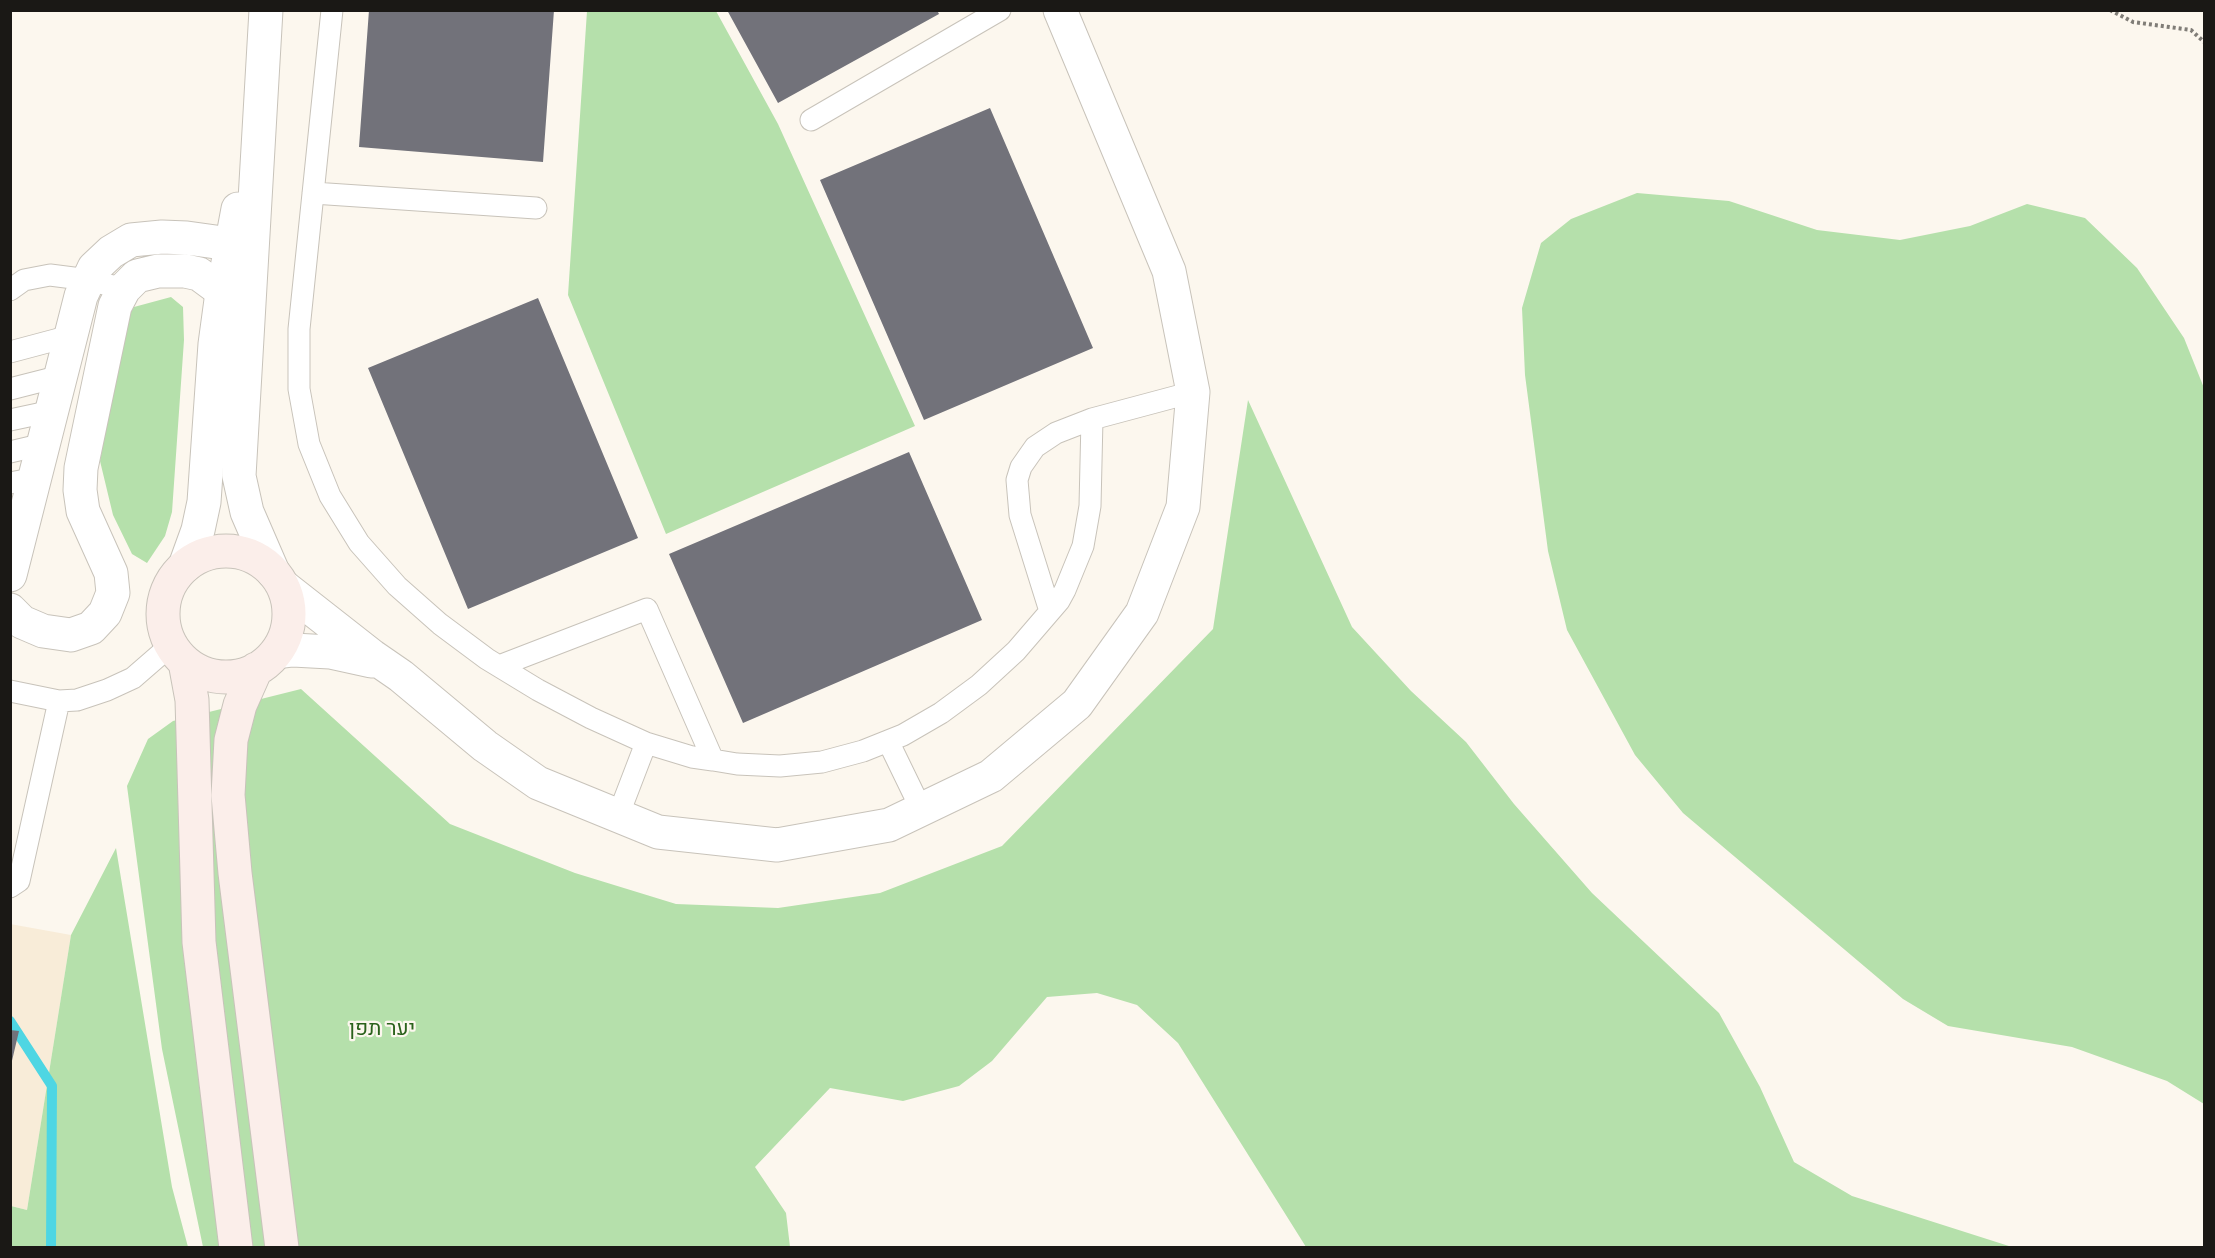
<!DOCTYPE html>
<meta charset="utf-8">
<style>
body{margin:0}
#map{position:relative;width:2215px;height:1258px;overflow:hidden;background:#fcf7ee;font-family:Overpass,sans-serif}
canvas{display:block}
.frame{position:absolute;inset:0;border:12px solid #1a1815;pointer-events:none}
</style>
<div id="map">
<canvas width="2215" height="1258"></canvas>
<div class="frame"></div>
</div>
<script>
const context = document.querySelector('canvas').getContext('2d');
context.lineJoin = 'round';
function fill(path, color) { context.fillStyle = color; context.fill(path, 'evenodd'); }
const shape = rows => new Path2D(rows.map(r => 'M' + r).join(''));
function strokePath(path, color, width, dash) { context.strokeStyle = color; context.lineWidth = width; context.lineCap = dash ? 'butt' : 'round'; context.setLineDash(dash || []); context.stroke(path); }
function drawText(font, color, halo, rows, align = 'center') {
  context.font = font + ' Overpass,Heebo,sans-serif'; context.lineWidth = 4.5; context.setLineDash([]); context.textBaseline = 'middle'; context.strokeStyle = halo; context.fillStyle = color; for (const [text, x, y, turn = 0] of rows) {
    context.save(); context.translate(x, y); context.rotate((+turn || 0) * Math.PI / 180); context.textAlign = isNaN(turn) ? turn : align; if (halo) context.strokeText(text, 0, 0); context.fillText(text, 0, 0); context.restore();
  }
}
const education = shape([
 [10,924,71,935,27,1210,11,1206]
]);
const green = shape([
 [587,11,716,11,778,124,915,426,666,534,568,295],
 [1637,193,1729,201,1817,230,1900,240,1970,226,2027,204,2085,218,2137,268,2184,338,2204,388,2204,1104,2167,1081,2072,1047,1948,1026,1903,999,1683,813,1635,755,1567,630,1548,551,1525,375,1522,308,1541,243,1571,219],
 [171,297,183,307,184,340,172,512,165,536,147,563,132,554,113,515,100,461,125,322,134,307],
 [1248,400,1352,627,1411,691,1466,742,1514,804,1592,893,1719,1013,1760,1087,1794,1162,1852,1196,2012,1247,1306,1247,1178,1043,1137,1005,1097,993,1047,997,992,1061,959,1086,903,1101,830,1088,755,1167,786,1213,790,1247,203,1247,162,1049,127,786,148,739,173,721,301,689,450,824,575,873,676,904,778,908,880,893,1002,846,1213,629],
 [116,848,172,1187,188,1247,11,1247,11,1206,27,1210,71,935]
]);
const stream = shape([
 [10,1021,52,1086,51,1248]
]);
const building = shape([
 [369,10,554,10,543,162,359,147],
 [727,10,937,10,939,14,778,103],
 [990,108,1093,348,924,420,820,180],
 [538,298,638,538,468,609,368,368],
 [909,452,982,620,743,723,669,554],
 [10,1030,19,1031,11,1065,10,1065]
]);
const path = shape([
 [2110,10,2133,22,2191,30,2204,42]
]);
const service = shape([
 [332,10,299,329,299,389,309,444,330,496,359,543,397,586,440,624,487,659,538,690,591,718,646,743,692,757,713,760,737,764,780,766,822,762,863,751,903,735,941,713,979,685,1016,651,1059,601,1065,590,1083,546,1090,506,1092,419,1193,392],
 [811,120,1000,10],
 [313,193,536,208],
 [10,290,24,280,50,275,89,280,124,289],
 [10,352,70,336],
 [10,389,61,376],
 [10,420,52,411],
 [10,452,44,444],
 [10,483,36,478],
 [1050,611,1020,515,1017,480,1021,467,1035,447,1056,433,1092,419],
 [499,666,647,609,713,760],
 [10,691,59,701,77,700,107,690,133,678,171,645],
 [888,741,921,809],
 [618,816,646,743],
 [10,887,19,881,59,701]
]);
const minor = shape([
 [10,575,81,296,94,268,111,252,131,240,162,237,187,238,230,244,246,271],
 [284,587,372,656,401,676,485,746,538,783,658,832,777,845,889,825,991,776,1077,704,1142,613,1183,507,1193,392,1169,271,1060,10],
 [10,610,22,622,43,631,71,635,91,628,105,613,113,593,111,573,83,511,80,490,81,468,115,306,124,289,137,276,158,271,185,271,199,274,222,291],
 [277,652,293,650,330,652,371,661]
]);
const tertiary = shape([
 [266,10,239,476,247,512,273,572],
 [185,566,198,530,204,502,215,344,221,300,238,209]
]);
const secondary = shape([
 '163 614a63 63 0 1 1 126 0a63 63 0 1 1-126 0Z',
 [185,662,192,700,199,942,236,1248],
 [256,669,240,705,231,740,228,795,235,873,282,1248]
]);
const parkNames = [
 ["יער תפן",382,1031]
];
fill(education, '#f8ecd8');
fill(green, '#b5e0ab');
strokePath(stream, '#4ed6e3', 10);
fill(building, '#72727a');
strokePath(service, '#c8c3ba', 23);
strokePath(minor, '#c8c3ba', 35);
strokePath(tertiary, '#c8c3ba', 35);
strokePath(secondary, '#c8c3ba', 35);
strokePath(path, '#807d77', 4, [3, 3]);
strokePath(service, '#fff', 21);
strokePath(minor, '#fff', 33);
strokePath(tertiary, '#fff', 33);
strokePath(secondary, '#fbeeea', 33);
drawText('21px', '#2b621c', '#fcf7ee', parkNames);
</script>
